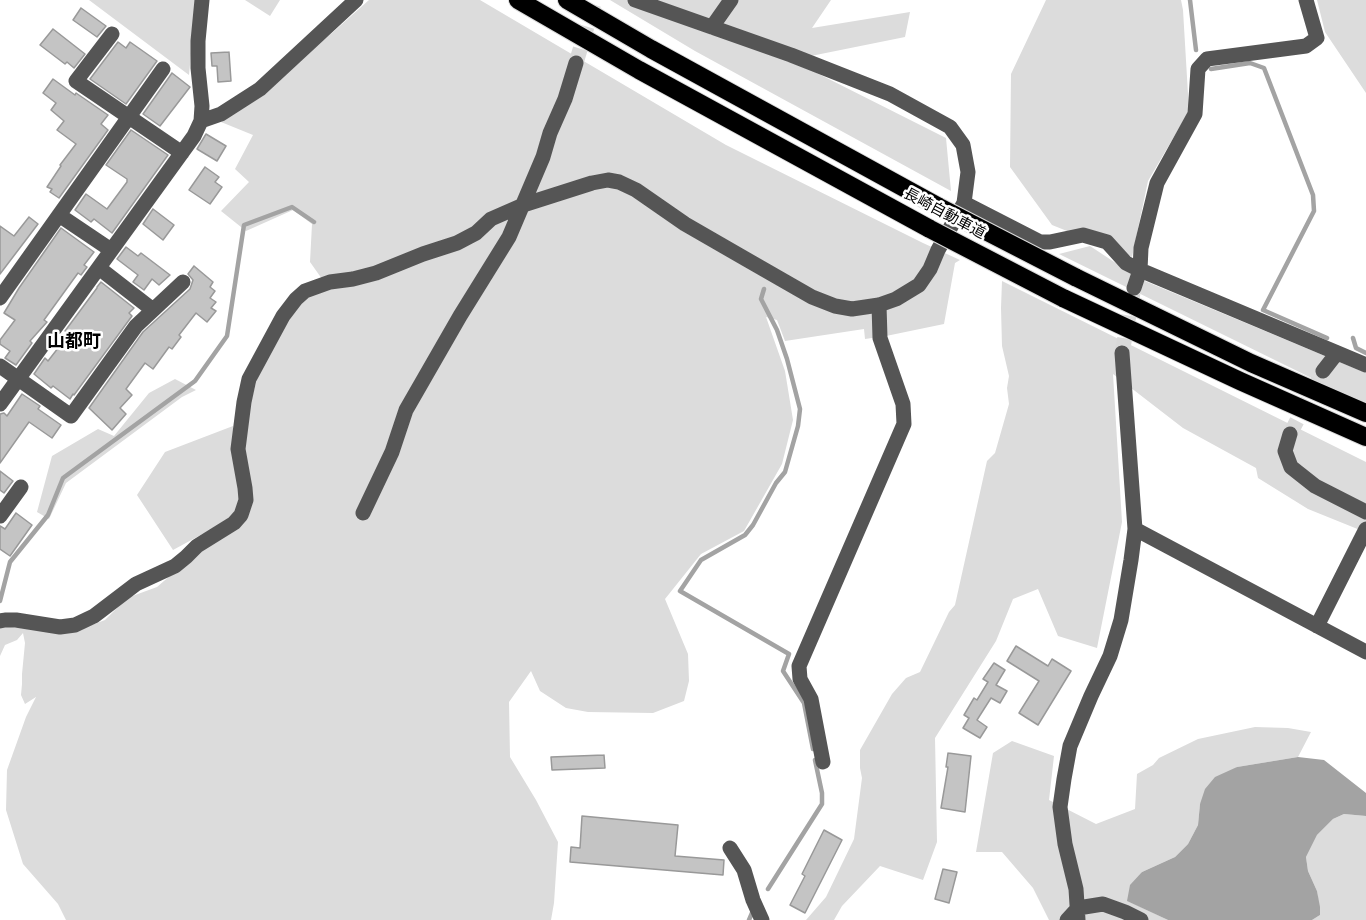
<!DOCTYPE html>
<meta charset="utf-8">
<style>
body{margin:0}
canvas{display:block;background:#fff}
</style>
<canvas width="1366" height="920"></canvas>
<script>
const context = document.querySelector('canvas').getContext('2d');
context.lineJoin = 'round';
function fill(path, color) { context.fillStyle = color; context.fill(path, 'evenodd'); }
const shape = rows => new Path2D(rows.map(r => 'M' + r).join(''));
function strokePath(path, color, width, dash) { context.strokeStyle = color; context.lineWidth = width; context.lineCap = dash ? 'butt' : 'round'; context.setLineDash(dash || []); context.stroke(path); }
function drawText(font, color, halo, rows, align = 'center') {
  context.font = font + ' Overpass,"Noto Sans JP",sans-serif'; context.lineWidth = 5; context.setLineDash([]); context.textBaseline = 'middle'; context.strokeStyle = halo; context.fillStyle = color; for (const [text, x, y, turn = 0] of rows) {
    context.save(); context.translate(x, y); context.rotate((+turn || 0) * Math.PI / 180); context.textAlign = isNaN(turn) ? turn : align; if (halo) context.strokeText(text, 0, 0); context.fillText(text, 0, 0); context.restore();
  }
}
const green = shape([
 [89,0,196,0,189,75],
 [245,0,280,0,270,16],
 [369,0,480,0,726,145,923,243,960,260,955,263,944,324,886,336,865,339,864,329,785,341,777,320,766,317,785,371,793,420,782,464,744,531,701,554,665,599,688,654,689,681,684,701,653,713,588,712,566,708,540,691,531,671,509,702,510,757,536,800,558,842,554,903,551,920,66,920,58,904,23,864,6,810,7,770,26,717,36,697,25,704,21,695,22,684,22,674,25,643,23,633,17,640,5,645,0,656,0,626,70,633,105,620,127,598,157,587,193,556,244,521,244,448,250,406,259,371,282,326,303,299,327,286,310,262,312,224,293,210,246,231,221,211,249,182,235,169,253,135,221,122,332,33],
 [610,0,831,0,812,28,910,12,905,37,791,60,946,138,951,191,695,51],
 [1046,0,1181,0,1183,10,1189,111,1148,181,1132,257,1052,225,1010,167,1011,74],
 [1317,0,1366,0,1366,93,1325,32],
 [1090,246,1140,279,1366,373,1366,403,1342,393,1059,254],
 [1002,281,1366,462,1366,528,1360,530,1308,509,1258,478,1256,468,1183,428,1113,374,1122,522,1097,648,1058,636,1038,589,1013,599,996,641,935,738,937,842,923,880,880,866,842,906,834,920,806,920,826,897,854,839,862,778,860,768,860,750,892,694,906,678,920,672,949,612,955,605,987,461,995,453,1009,404,1007,388,1009,376,1002,346,1001,308],
 [175,379,196,390,182,397,66,483,49,519,37,512,52,456,98,429,114,436,149,393],
 [233,426,241,502,230,519,173,550,137,495,165,452],
 [1255,727,1288,728,1311,732,1298,757,1237,767,1200,804,1198,825,1188,844,1175,857,1142,872,1128,901,1168,920,1049,920,1033,888,1002,852,976,852,993,753,1012,741,1054,756,1049,800,1096,824,1135,809,1137,774,1153,765,1159,758,1198,739],
 [1344,814,1366,816,1366,920,1312,920,1320,915,1317,891,1308,871,1306,857,1317,835,1333,819]
]);
const water = shape([
 [1298,757,1324,760,1366,793,1366,816,1344,814,1333,819,1317,835,1306,857,1308,871,1317,891,1320,907,1320,915,1312,920,1168,920,1127,901,1130,885,1142,872,1175,857,1188,844,1198,825,1200,804,1205,789,1215,777,1237,767]
]);
const stream = shape([
 [1190,0,1196,50],
 [1211,69,1250,63,1264,68,1313,195,1314,211,1263,310,1327,338],
 [764,289,761,299,777,330,787,359,800,409,798,426,785,472,776,483,753,525,745,535,701,560,680,591,789,654,783,671,804,703,813,749],
 [1353,338,1356,348,1366,353],
 [0,601,10,562,48,515,63,478,195,381,227,336,244,225,292,207,314,222],
 [768,889,822,804,822,793,815,760],
 [749,920,752,913]
]);
const building = shape([
 [81,8,106,26,97,37,73,20,81,8],
 [53,29,85,54,74,68,67,62,65,64,40,45,53,29],
 [118,42,126,48,130,42,157,61,126,104,90,79,118,42],
 [229,52,231,81,218,82,217,66,212,66,211,53,229,52],
 [172,73,190,87,160,126,143,114,172,73],
 [53,79,75,95,76,93,108,115,101,124,108,130,59,198,50,192,52,189,47,187,61,166,60,165,76,144,57,130,64,121,51,110,56,103,43,93,53,79],
 [131,130,168,155,112,233,94,219,91,222,75,210,86,194,107,209,127,182,127,179,106,165,131,130],
 [206,134,226,146,217,161,197,149,206,134],
 [205,167,219,177,215,182,222,187,210,204,189,190,205,167],
 [153,209,174,225,163,240,143,224,153,209],
 [29,217,38,224,0,274,0,226,14,236,29,217],
 [61,228,94,252,84,265,87,267,81,275,78,273,44,320,47,322,30,341,32,343,16,365,5,358,10,351,0,344,0,340,15,320,4,313,19,288,61,228],
 [126,247,138,256,141,253,170,275,159,285,152,279,144,290,133,282,138,275,117,259,126,247],
 [194,266,213,282,210,287,215,291,210,298,216,302,211,308,216,311,207,322,196,313,179,335,181,337,172,349,169,347,153,369,145,363,126,389,132,395,120,408,126,414,112,430,89,408,143,332,190,289,193,280,188,274,194,266],
 [101,282,134,308,129,313,132,316,74,395,73,394,70,399,53,386,51,388,34,374,45,358,48,361,69,334,65,331,97,288,97,287,101,282],
 [22,394,40,406,38,409,61,425,52,438,29,422,0,463,0,414,4,413,7,416,22,394],
 [0,471,13,481,4,493,0,490,0,471],
 [16,513,32,525,10,556,0,549,0,526,5,529,16,513],
 [1016,646,1048,666,1052,659,1071,671,1038,725,1019,713,1039,681,1007,661,1016,646],
 [994,663,1005,670,996,685,1007,691,1000,703,991,698,977,720,987,727,980,738,963,728,969,718,964,715,974,698,977,700,988,682,983,679,994,663],
 [948,753,971,756,965,812,941,808,948,767,946,767,948,753],
 [604,755,605,768,552,770,551,757,604,755],
 [582,816,678,825,675,856,724,860,723,875,570,862,571,847,580,848,582,816],
 [824,830,842,840,805,913,790,905,805,876,802,874,824,830],
 [943,869,957,872,949,903,935,899,943,869]
]);
const minorTunnel = shape([
 [576,63,595,0],
 [1122,353,1133,293],
 [1290,434,1323,371]
]);
const minor = shape([
 [712,27,731,0],
 [112,34,76,81,182,153],
 [201,121,221,114,260,89,356,0],
 [964,203,1040,242,1050,242,1083,235,1107,242,1126,263,1140,270,1366,365],
 [59,215,111,250],
 [99,268,153,310],
 [1134,288,1140,270,1141,248,1157,183,1195,114,1198,69,1207,59,1306,46,1317,38,1306,0],
 [0,298,163,69],
 [0,366,71,416,136,326,183,282],
 [1323,371,1337,353],
 [0,404,194,136,201,121,202,106,198,68,198,41,202,0],
 [1290,434,1285,451,1291,467,1315,486,1366,512],
 [363,513,392,452,406,410,460,316,509,237,543,157,550,133,565,99,576,63],
 [0,516,21,487],
 [1135,529,1366,652],
 [0,621,5,620,16,620,60,627,75,625,94,616,136,584,175,566,186,557,197,546,234,523,241,515,246,500,245,488,238,449,244,402,249,379,283,316,296,299,305,291,330,282,353,279,376,273,423,254,457,243,476,233,491,219,523,205,592,183,608,180,619,182,636,190,685,224,744,258,812,297,835,306,852,309,879,305,896,299,919,285,930,269,938,250,964,203,968,172,963,145,950,127,890,94,791,55,635,0],
 [1317,626,1366,529],
 [823,762,811,699,800,679,799,666,904,424,903,404,880,338,879,305],
 [730,848,744,870,753,900,762,920],
 [1067,920,1078,908,1103,904,1125,912,1141,920],
 [1078,920,1076,889,1065,844,1060,807,1064,779,1070,746,1091,696,1110,656,1121,620,1131,560,1135,529,1122,353]
]);
const highway = shape([
 [518,0,639,70,930,229],
 [567,0,651,49,939,207],
 [1075,277,1251,363,1366,413],
 [1063,298,1240,381,1366,437]
]);
const highwayBridge = shape([
 [939,207,1075,277],
 [930,229,1063,298]
]);
const streetNames = [
 ["長崎自動車道",944,215,28]
];
const quarterNames = [
 ["山都町",74,343]
];
fill(green, '#dcdcdc');
fill(water, '#a3a3a3');
strokePath(stream, '#a3a3a3', 4.5);
fill(building, '#c4c4c4');
strokePath(building, '#999', 1.5);
strokePath(minorTunnel, '#d9d9d9', 15, [15, 8]);
strokePath(highway, '#dbdbdb', 20);
strokePath(minor, '#555', 15);
strokePath(highway, '#000', 18);
strokePath(highwayBridge, '#dbdbdb', 20, []);
strokePath(highwayBridge, '#000', 18);
drawText('15px', '#000', '#fff', streetNames);
drawText('bold 18px', '#000', '#fff', quarterNames);
</script>
